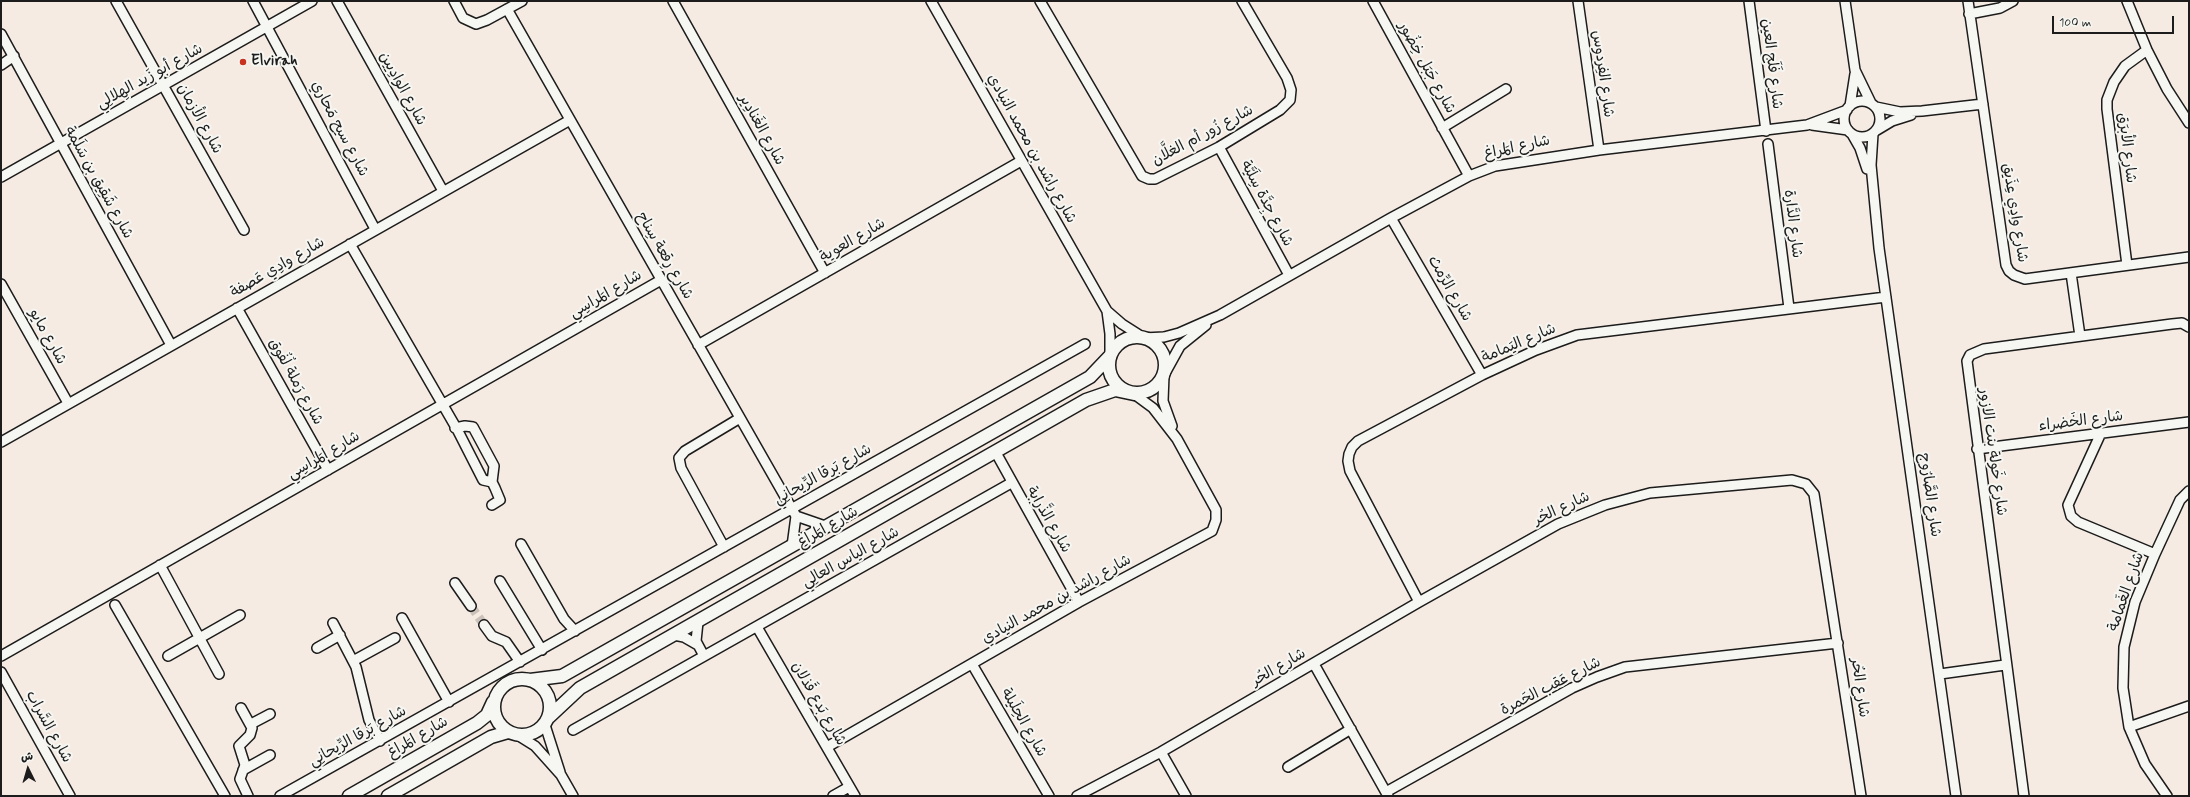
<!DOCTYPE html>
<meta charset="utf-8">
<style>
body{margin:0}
#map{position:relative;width:2190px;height:797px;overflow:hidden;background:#f5ebe2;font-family:Mynerve,"Playpen Sans Arabic",sans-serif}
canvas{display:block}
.frame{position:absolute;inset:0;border:2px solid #1c1c1c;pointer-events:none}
.north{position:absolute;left:8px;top:749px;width:40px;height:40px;-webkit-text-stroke:3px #f6f6f2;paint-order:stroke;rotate:355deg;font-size:11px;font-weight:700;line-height:16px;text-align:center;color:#1c1c1c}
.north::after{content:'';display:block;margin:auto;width:14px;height:18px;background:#1c1c1c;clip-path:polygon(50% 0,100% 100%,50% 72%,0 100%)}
.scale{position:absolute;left:2052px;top:16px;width:122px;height:18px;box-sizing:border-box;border:2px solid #1c1c1c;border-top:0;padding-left:5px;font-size:12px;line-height:14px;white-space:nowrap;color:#1c1c1c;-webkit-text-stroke:3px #f6f6f2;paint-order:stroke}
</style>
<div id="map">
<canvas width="2190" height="797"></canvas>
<div class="frame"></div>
<div class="north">ش</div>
<div class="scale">100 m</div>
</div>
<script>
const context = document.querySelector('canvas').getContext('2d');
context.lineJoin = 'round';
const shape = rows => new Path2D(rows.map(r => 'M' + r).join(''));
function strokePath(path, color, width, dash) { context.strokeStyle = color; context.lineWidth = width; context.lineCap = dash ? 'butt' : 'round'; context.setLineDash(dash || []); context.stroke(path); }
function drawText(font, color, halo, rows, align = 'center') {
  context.font = font + ' Mynerve,"Playpen Sans Arabic",sans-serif'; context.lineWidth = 4; context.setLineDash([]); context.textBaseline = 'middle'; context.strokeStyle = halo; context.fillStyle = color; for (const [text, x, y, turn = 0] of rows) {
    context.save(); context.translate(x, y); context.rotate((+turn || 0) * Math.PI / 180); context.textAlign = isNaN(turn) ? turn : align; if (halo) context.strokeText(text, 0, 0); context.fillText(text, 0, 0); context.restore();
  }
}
const minorTunnel = shape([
 [471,606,484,625]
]);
const minor = shape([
 [116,1,244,230],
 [253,1,375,229],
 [337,1,443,191],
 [454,1,463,18,476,24,487,20,522,1],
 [673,1,825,273],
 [931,1,1107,311,1122,324,1144,338,1164,337,1179,333,1220,315,1391,218,1469,176,1495,166,1599,150,1807,125,1847,110],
 [1040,1,1142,176,1149,179,1155,179,1219,147,1280,110,1290,100,1291,90,1287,78,1242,1],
 [1373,1,1469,176],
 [1578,1,1599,150],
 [1749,1,1766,131],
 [1845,1,1855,70,1871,103],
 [1968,1,2006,265,2009,271,2014,275,2025,279,2189,257],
 [2127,1,2147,50,2167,89,2189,123],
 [507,9,796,516,792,546],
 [1969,14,2000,8,2013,1],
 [1,34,171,345],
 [1,65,14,56],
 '1844 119a18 18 0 1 1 36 0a18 18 0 1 1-36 0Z',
 [1850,106,1855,74],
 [1876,107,1900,112,1922,111,1983,104],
 [1812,125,1848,130],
 [1442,128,1506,89],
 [1877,130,1892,121,1911,115],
 [1852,134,1860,148,1867,169],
 [1873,134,1871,165,1879,248,1956,796],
 [1768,144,1789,308],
 [1219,147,1289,275],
 [1,177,312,1],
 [1391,218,1482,375],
 [350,244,458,431,483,480,492,482,495,488,500,500,492,505],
 [2127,265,2107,109,2107,100,2114,82,2125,66,2147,50],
 [2071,273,2080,336],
 [1,284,68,403],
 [237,308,328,470],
 [1107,311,1110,334,1110,356],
 [698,345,1021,161],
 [1172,426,1163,401,1164,375,1180,346,1206,325],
 [455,428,465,426,473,427,494,466,492,482],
 [2101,433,2068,505,2071,516,2078,522,2155,554],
 [1,442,570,120],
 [1977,449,2189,422],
 [995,451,1079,602],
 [796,516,825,526],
 [521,544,564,619,575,631],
 [724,547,681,468,679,458,685,451,740,418],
 [160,565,219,674],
 [500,581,542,650],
 [455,583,471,606],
 [1419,602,1350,471,1348,461,1349,454,1352,447,1358,441,1482,375,1536,350,1577,335,1886,297],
 [115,605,225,796],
 [402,618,449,702],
 [698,622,696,641,704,656],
 [333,623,356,667,369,720,380,741],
 [484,625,492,636,506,642,520,662],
 [757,627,855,796],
 [674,635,684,637,698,645],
 [317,648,340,635],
 [1,656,661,280],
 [168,656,240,615],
 [353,661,395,638],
 [972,664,1049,796],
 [1314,664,1388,796],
 [1,672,70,796],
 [1940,674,2005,665],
 [241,708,252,728,250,735,239,746,245,765,240,779,248,796],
 [251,724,270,714],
 [545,725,560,772],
 [2129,727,2189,706],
 [573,730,1011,483],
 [519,736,535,746,544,756,561,775,573,796],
 [827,747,1079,602,1212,531,1216,520,1216,510,1177,439,1153,408,1134,394],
 [1161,752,1186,796],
 [1288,767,1351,729],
 [243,770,270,755],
 [1386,792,1572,688,1597,677,1625,667,1838,643],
 [280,796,1085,344],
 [833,796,849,787],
 [1077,796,1161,752,1419,602,1558,524,1605,505,1650,493,1792,480,1806,484,1814,494,1861,796],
 [2024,796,1967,361,1970,355,1984,349,2172,324,2182,323,2189,327],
 [2167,796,2145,764,2129,727,2123,688,2124,647,2135,602,2155,554,2180,500,2189,491]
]);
const tertiary = shape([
 '1109 365a28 28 0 1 1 56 0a28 28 0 1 1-56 0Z',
 '494 707a28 28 0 1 1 56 0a28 28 0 1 1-56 0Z',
 [530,680,562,676,1090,377,1110,356],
 [549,717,580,688,1086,400,1115,390,1134,394],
 [349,796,477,723,487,715,493,702],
 [388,796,491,737,508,732]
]);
const markers = [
 [243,62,4,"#c8321e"]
];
const poiNames = [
 ["Elvirah",251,62]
];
const streetNames = [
 ["شارع فَلَج العين",1771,64,83],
 ["شارع جَبَل خِضُور",1426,68,61],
 ["شارع الفِردوس",1602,74,82],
 ["شارع أبو زَيد الهِلالِي",150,77,-29],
 ["شارع الوادِيين",402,89,61],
 ["شارع الأزمان",199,119,61],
 ["شارع سيح مَحاري",339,129,62],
 ["شارع الغَنادِير",761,130,61],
 ["شارع زُور أم الغلَّان",1203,136,-28],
 ["شارع المَراغ",1517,148,-12],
 ["شارع الأبرَق",2126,148,83],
 ["شارع راشد بن محمد النيادي",1031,149,61],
 ["شارع شَقِيق بن سَلَمة",98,183,61],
 ["شارع جِدَّة سِلَيَّة",1266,204,62],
 ["شارع وادِي عِذَيق",2014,213,81],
 ["شارع الدَّارة",1792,224,83],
 ["شارع العوية",853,241,-30],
 ["شارع رِقعة سِناح",664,256,60],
 ["شارع وادِي عَصفة",278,268,-30],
 ["شارع الرِّمث",1449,289,60],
 ["شارع المَراسِي",606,295,-30],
 ["شارع مايو",47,337,61],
 ["شارع اليَمامة",1519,344,-23],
 ["شارع رَملة لُفُوق",295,382,61],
 ["شارع الخَضراء",2081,422,-7],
 ["شارع خَولة بنت الازور",1992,452,82],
 ["شارع المَراسِي",324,456,-30],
 ["شارع بَرقا الرِّيحانِي",823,475,-29],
 ["شارع الصَّارُوج",1929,495,82],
 ["شارع الحُر",1562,509,-25],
 ["شارع الذَّرابة",1048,520,60],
 ["شارع المَراغ",828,528,-30],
 ["شارع الياس العالِي",851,558,-29],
 ["شارع الغَمامة",2127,592,-71],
 ["شارع راشد بن محمد النيادي",1057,600,-29],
 ["شارع الحُر",1279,668,-30],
 ["شارع عَقب الحَمرة",1551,687,-27],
 ["شارع الحُر",1859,688,82],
 ["شارع بَدع قَذلان",818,704,60],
 ["شارع الحِلَيلة",1023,723,60],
 ["شارع السَّراب",48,727,61],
 ["شارع بَرقا الرِّيحانِي",358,737,-29],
 ["شارع المَراغ",418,738,-30]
];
strokePath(minorTunnel, '#cac2ba', 9, [9, 4.5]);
strokePath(minor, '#1c1c1c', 12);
strokePath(tertiary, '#1c1c1c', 15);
strokePath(minor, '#f6f6f2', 9);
strokePath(tertiary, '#f6f6f2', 12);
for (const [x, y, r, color] of markers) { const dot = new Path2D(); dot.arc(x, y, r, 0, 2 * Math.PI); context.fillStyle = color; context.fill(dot); strokePath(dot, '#f6f6f2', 1.5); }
drawText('bold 15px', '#1c1c1c', '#f6f6f2', poiNames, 'left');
drawText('15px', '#1c1c1c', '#f6f6f2', streetNames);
</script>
